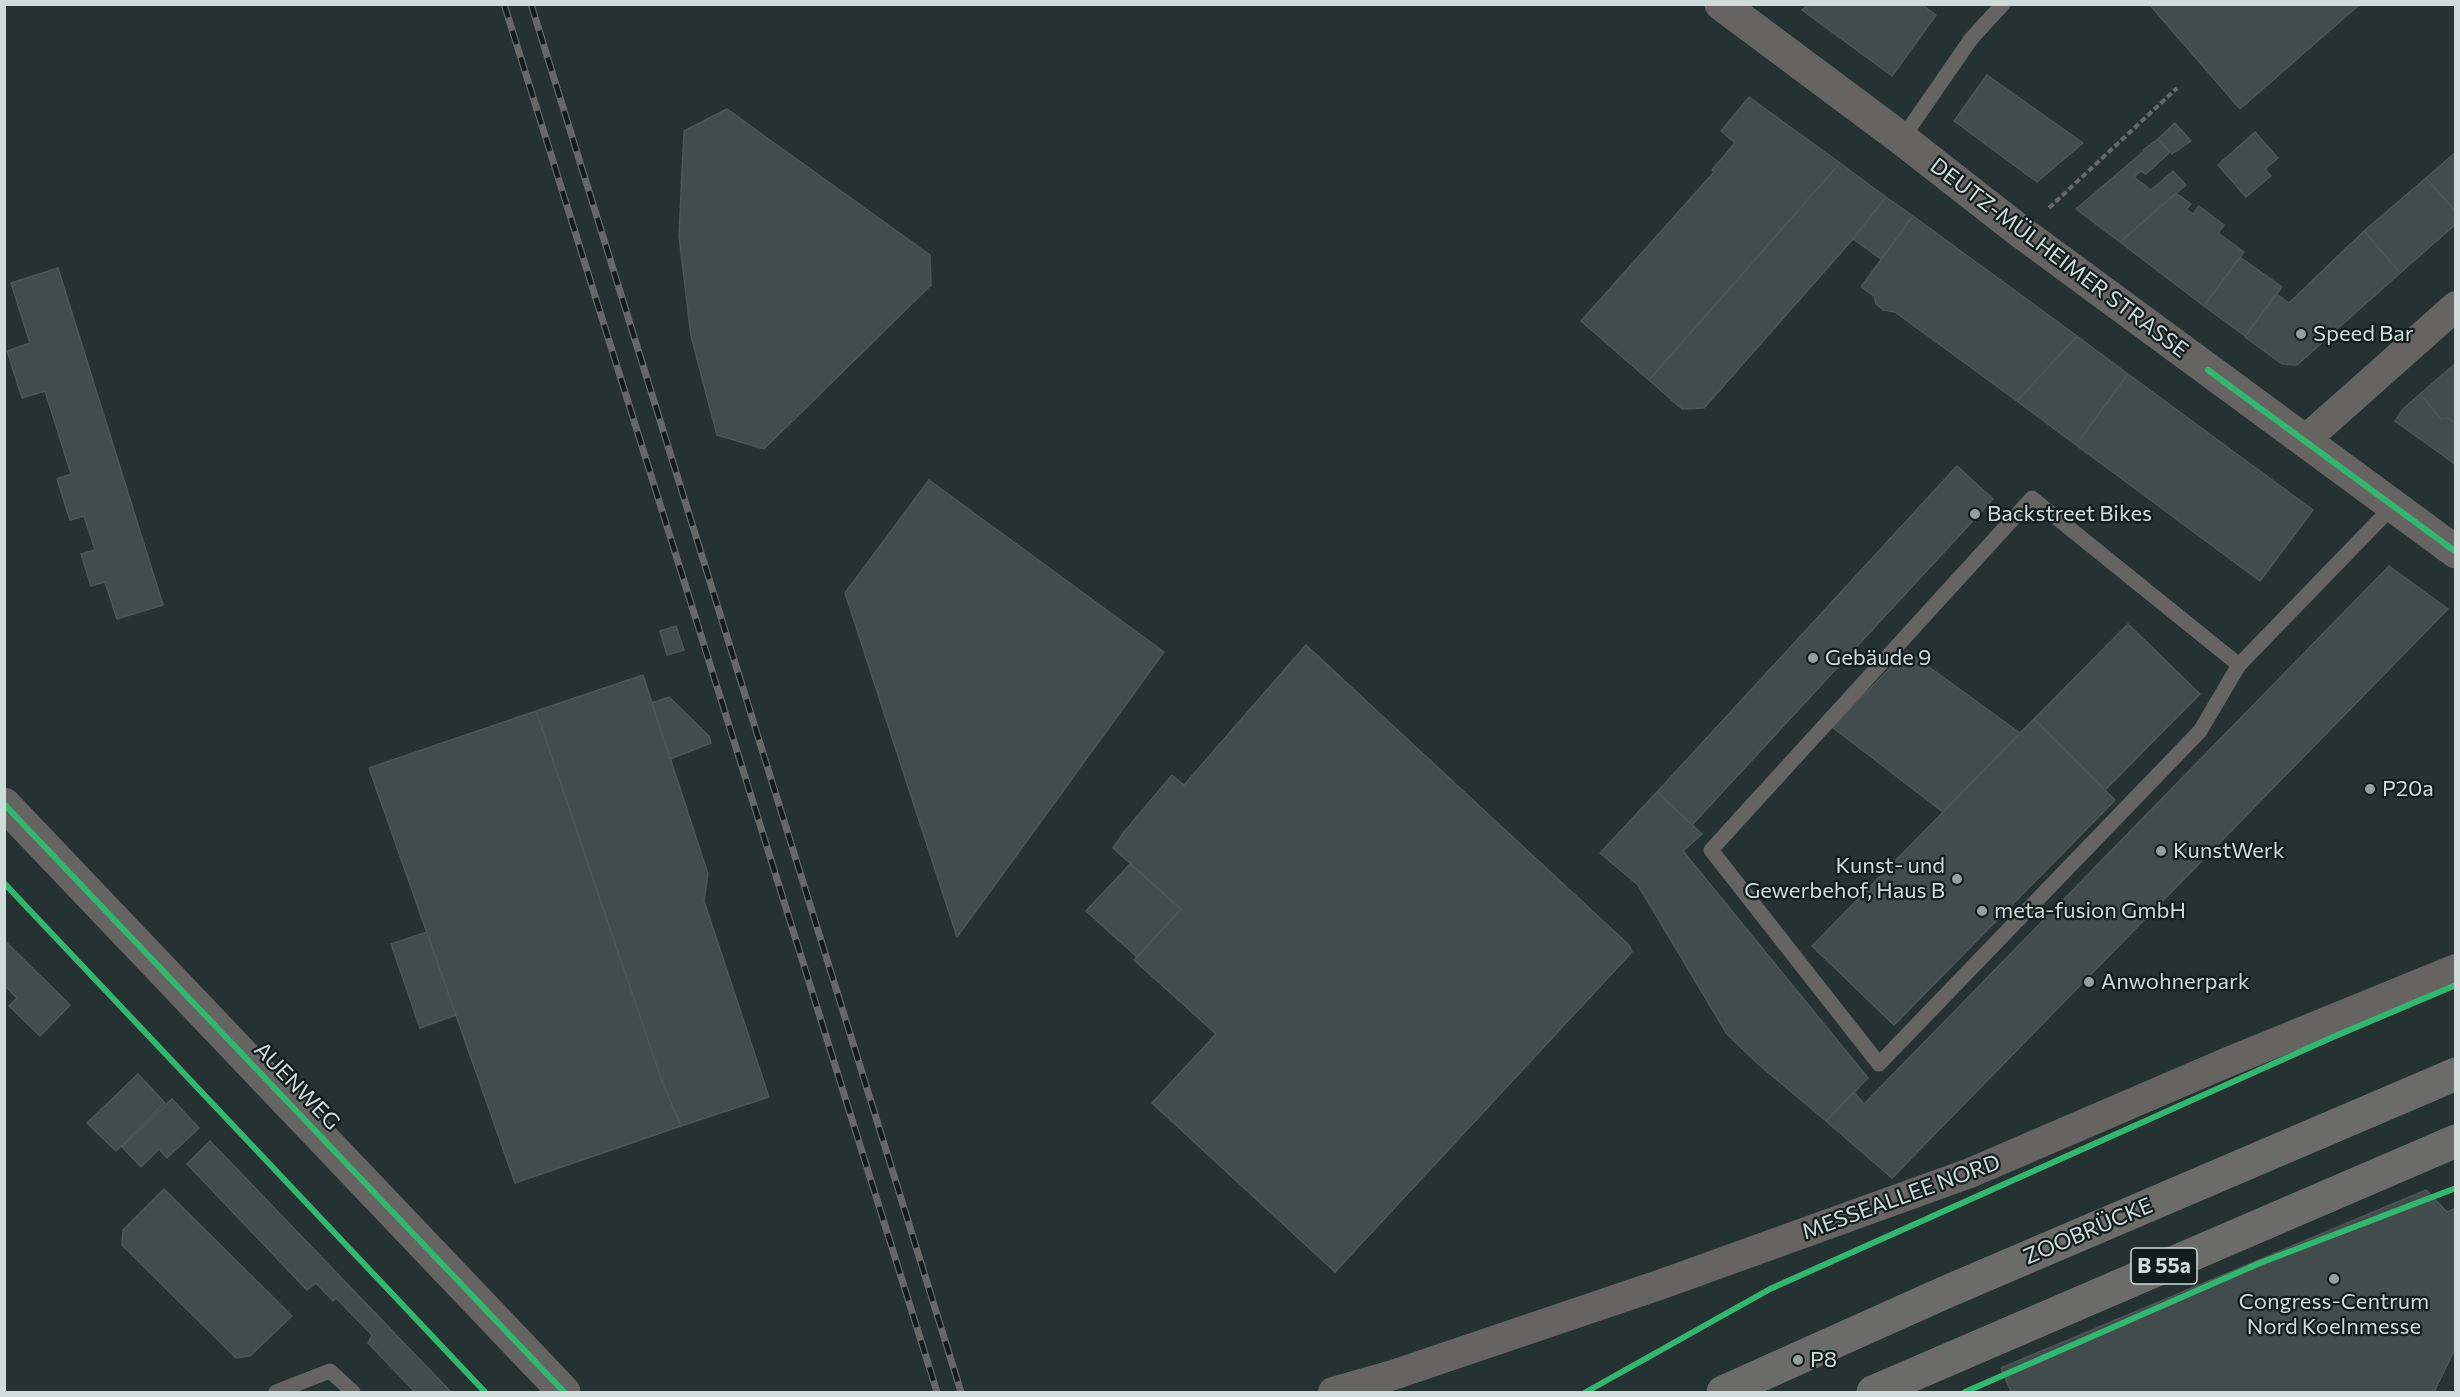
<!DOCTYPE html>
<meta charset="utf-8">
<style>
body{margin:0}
#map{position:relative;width:2460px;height:1397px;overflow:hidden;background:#263131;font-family:Commissioner,sans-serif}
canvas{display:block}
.frame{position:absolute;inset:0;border:6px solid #cfdcda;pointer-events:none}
</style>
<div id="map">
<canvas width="2460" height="1397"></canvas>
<div class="frame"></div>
</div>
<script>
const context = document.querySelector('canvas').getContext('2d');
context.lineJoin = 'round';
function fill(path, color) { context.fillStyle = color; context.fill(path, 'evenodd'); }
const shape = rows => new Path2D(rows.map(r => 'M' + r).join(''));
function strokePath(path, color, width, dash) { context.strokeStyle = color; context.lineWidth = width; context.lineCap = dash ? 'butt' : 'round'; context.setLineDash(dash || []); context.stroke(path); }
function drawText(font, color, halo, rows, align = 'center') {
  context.font = font + ' Commissioner,sans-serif'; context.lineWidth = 4.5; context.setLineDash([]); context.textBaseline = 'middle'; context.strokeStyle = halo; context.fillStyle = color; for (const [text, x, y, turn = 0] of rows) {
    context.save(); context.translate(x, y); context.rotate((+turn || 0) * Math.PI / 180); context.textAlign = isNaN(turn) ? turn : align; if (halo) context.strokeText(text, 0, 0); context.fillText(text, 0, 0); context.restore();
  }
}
const building = shape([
 [1809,4,1921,4,1936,15,1892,76,1802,10,1809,4],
 [2149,4,2360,4,2240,109,2149,4],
 [1987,75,2083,143,2037,182,1954,121,1987,75],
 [1749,97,1840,163,1649,380,1581,321,1714,172,1712,170,1735,143,1721,131,1749,97],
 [727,109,930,255,931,285,764,449,717,435,691,336,679,236,684,131,727,109],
 [2175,123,2191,141,2172,154,2158,139,2175,123],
 [2255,132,2278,158,2265,169,2271,176,2246,197,2218,165,2255,132],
 [2158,139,2170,152,2146,174,2141,171,2134,177,2151,190,2173,171,2186,185,2120,242,2076,209,2144,151,2143,150,2158,139],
 [2456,152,2456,212,2426,178,2456,152],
 [1840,163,1886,197,1853,239,1704,408,1682,409,1649,380,1840,163],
 [2426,178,2456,212,2456,224,2400,273,2364,231,2426,178],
 [2176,193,2191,204,2186,209,2193,214,2199,206,2224,225,2218,233,2244,252,2204,306,2120,242,2176,193],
 [1886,197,1913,216,1881,259,1853,239,1886,197],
 [1913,216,2077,336,2017,401,1895,312,1883,310,1876,304,1874,296,1861,287,1913,216],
 [2364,231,2400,273,2297,365,2282,364,2245,337,2276,294,2289,303,2364,231],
 [2240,257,2282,287,2245,336,2204,306,2240,257],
 [58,268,163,605,117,619,105,582,91,586,81,554,95,550,84,516,70,520,57,479,71,474,45,391,22,398,7,351,30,343,11,283,58,268],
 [2077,336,2128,374,2076,445,2017,401,2077,336],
 [2456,363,2456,423,2447,418,2441,419,2420,394,2456,363],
 [2128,374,2313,510,2260,581,2076,445,2128,374],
 [2420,394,2441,419,2447,418,2456,423,2456,465,2395,421,2403,409,2420,394],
 [1957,466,1993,499,1692,825,1657,792,1957,466],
 [929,480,1164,652,957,937,845,593,929,480],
 [2389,566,2448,609,1892,1178,1826,1121,1854,1092,1864,1104,2389,566],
 [2128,624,2200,694,2105,790,2034,719,2128,624],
 [676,626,684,650,667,655,660,631,676,626],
 [1306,645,1629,945,1632,952,1335,1272,1152,1103,1216,1034,1134,960,1181,909,1113,848,1124,832,1172,775,1184,785,1306,645],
 [1907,651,2020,733,1943,812,1832,727,1907,651],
 [643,675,708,874,704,901,769,1097,681,1126,663,1084,536,711,643,675],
 [669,697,709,736,711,743,670,759,652,703,669,697],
 [536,711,663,1084,681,1126,515,1183,369,768,536,711],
 [2034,719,2115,800,1894,1025,1812,946,2034,719],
 [1657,792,1702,834,1683,851,1868,1078,1826,1121,1758,1064,1727,1034,1638,885,1600,853,1657,792],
 [1130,864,1181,909,1137,957,1086,911,1130,864],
 [427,932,456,1015,420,1028,391,944,427,932],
 [4,940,70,1005,40,1036,9,1006,17,998,4,985,4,940],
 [138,1074,165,1103,116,1151,87,1123,138,1074],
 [172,1099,199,1128,167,1158,159,1149,141,1167,122,1147,172,1099],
 [210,1141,451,1392,415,1392,368,1343,372,1335,336,1298,333,1301,316,1283,307,1290,187,1164,210,1141],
 [164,1189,292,1316,250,1356,236,1358,122,1245,123,1230,164,1189],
 [2426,1190,2447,1212,2456,1208,2456,1347,2434,1392,2011,1392,2001,1368,2426,1190]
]);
const path = shape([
 [2049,208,2177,88]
]);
const service = shape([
 [1902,139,1971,39,2003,4],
 [2239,665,2032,498,1711,850,1879,1064,2200,731,2239,665,2393,506],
 [276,1392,330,1371,353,1392]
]);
const minor = shape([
 [2304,441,2456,306],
 [1333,1392,1393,1375,1662,1284,1970,1173,2228,1062,2456,969]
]);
const tertiary = shape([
 [1721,4,1902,139,2021,232,2456,552],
 [4,804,564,1392]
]);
const trunk = shape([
 [1723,1392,1946,1292,2456,1074],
 [1873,1392,2456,1141]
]);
const rail = shape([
 [504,4,937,1392],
 [531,4,961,1392]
]);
const cycleway = shape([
 [2208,370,2456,552],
 [4,804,564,1392],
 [4,883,485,1392],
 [1586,1392,1770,1289,2333,1037,2456,985],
 [1965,1392,2260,1263,2456,1188]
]);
const markers = [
 [2301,334,6,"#94a09f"],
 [1975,514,6,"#94a09f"],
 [1813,658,6,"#94a09f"],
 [2370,789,6,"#94a09f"],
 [2161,851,6,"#94a09f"],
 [1957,879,6,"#94a09f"],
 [1982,911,6,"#94a09f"],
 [2089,982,6,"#94a09f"],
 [2334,1279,6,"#94a09f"],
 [1798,1360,6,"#94a09f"]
];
const shields = [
 [2164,1266,66]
];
const shieldNames = [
 ["B 55a",2164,1266]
];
const streetNames = [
 ["DEUTZ-MÜLHEIMER STRASSE",2059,258,37],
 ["AUENWEG",297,1086,46],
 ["MESSEALLEE NORD",1901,1197,-20],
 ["ZOOBRÜCKE",2088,1231,-23]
];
const poiNames = [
 ["Speed Bar",2313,334],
 ["Backstreet Bikes",1987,514],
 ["Gebäude 9",1825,658],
 ["P20a",2382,789],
 ["KunstWerk",2173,851],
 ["Kunst- und",1945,866,"right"],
 ["Gewerbehof, Haus B",1945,891,"right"],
 ["meta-fusion GmbH",1994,911],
 ["Anwohnerpark",2101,982],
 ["Congress-Centrum",2334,1302,"center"],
 ["Nord Koelnmesse",2334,1327,"center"],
 ["P8",1810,1360]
];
fill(building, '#424c4c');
strokePath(building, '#4c5656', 1.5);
strokePath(path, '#676969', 4, [6, 3]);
strokePath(service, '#656463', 15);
strokePath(minor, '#656463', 30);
strokePath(tertiary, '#656463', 33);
strokePath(trunk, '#6b6c6a', 33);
strokePath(rail, '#666868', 7);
strokePath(rail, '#121c1b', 4.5, [14]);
strokePath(cycleway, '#33b770', 6);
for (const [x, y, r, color] of markers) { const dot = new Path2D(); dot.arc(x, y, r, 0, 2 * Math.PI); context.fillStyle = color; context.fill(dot); strokePath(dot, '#121c1b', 2); }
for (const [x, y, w] of shields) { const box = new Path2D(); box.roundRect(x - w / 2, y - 18, w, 36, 4.5); context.fillStyle = '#121c1b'; context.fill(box); strokePath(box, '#cfdcda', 1.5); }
drawText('bold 21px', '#cfdcda', null, shieldNames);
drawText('22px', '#cfdcda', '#121c1b', streetNames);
drawText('22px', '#cfdcda', '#121c1b', poiNames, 'left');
</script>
